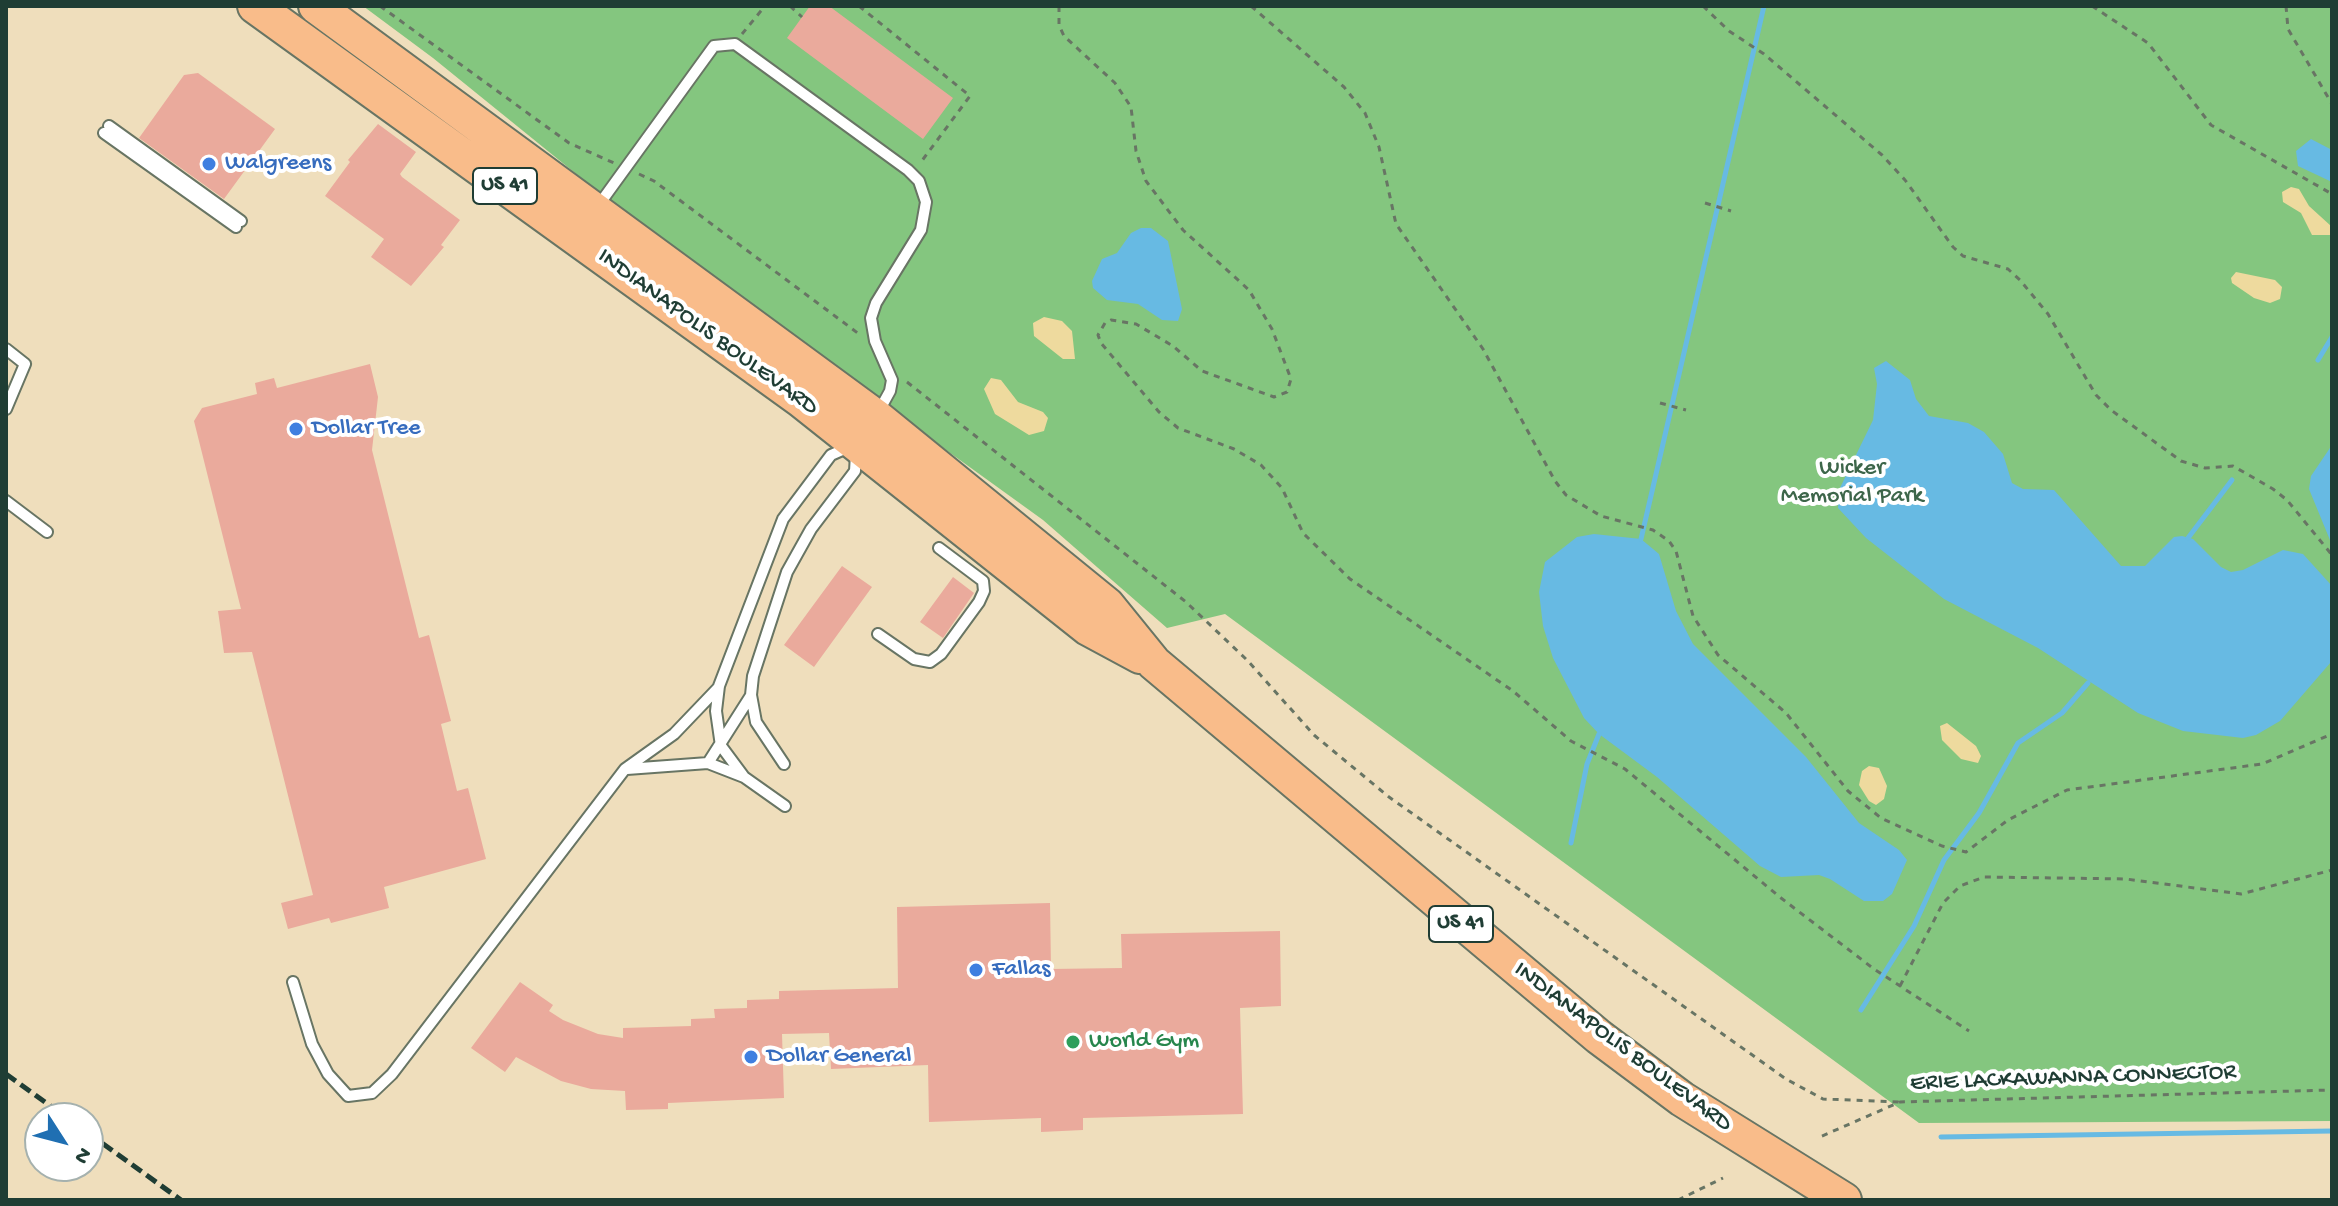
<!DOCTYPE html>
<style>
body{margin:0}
#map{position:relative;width:2338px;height:1206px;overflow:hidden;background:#efdebc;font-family:"Gochi Hand",sans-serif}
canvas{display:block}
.frame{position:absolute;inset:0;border:8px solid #1f3d34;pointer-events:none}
.north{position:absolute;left:24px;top:1102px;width:80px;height:80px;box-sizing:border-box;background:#fff;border:2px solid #a5b1ae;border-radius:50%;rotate:126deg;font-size:22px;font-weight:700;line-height:32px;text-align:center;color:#1f3d34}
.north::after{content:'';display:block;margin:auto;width:28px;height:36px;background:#1f6fb2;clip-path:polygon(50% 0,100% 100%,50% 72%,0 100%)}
</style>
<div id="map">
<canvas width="2338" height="1206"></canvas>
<div class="frame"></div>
<div class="north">N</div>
</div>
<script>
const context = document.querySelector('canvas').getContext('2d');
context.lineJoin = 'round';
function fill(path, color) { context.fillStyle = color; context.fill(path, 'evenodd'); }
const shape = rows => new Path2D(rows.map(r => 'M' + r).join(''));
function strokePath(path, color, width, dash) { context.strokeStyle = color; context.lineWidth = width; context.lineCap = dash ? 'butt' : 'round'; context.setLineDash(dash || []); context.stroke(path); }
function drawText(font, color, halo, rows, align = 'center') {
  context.font = font + ' "Gochi Hand",sans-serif'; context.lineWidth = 8; context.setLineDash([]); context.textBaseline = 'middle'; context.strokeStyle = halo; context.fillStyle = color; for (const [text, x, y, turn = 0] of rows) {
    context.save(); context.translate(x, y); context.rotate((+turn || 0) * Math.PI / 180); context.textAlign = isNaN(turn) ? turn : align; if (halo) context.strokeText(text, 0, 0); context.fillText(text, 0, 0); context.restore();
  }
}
const green = shape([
 [363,6,2332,6,2332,1121,1919,1123,1225,614,1167,628,1043,520,680,258,433,58]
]);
const sand = shape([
 [2291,187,2299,189,2309,206,2331,226,2330,235,2312,235,2301,213,2283,202,2282,192],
 [2236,272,2275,280,2282,287,2280,299,2270,303,2254,298,2232,283,2231,278],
 [1044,317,1062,321,1072,331,1075,359,1063,359,1034,336,1033,323],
 [991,378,1001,380,1018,402,1043,412,1048,418,1044,431,1029,435,995,414,984,389],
 [1947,723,1976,746,1981,756,1978,763,1961,759,1942,740,1940,726],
 [1869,766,1879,768,1887,786,1884,799,1876,805,1869,801,1859,785,1862,771]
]);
const water = shape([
 [2311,139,2332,150,2332,182,2298,166,2296,151],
 [1141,228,1151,228,1168,241,1182,309,1178,321,1162,320,1138,304,1107,300,1093,288,1092,281,1102,259,1117,253,1131,233],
 [1886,361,1910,380,1916,399,1929,416,1968,423,1984,432,2003,454,2012,483,2023,489,2054,490,2121,566,2145,566,2174,537,2182,536,2193,539,2221,567,2231,572,2243,570,2283,550,2303,554,2332,586,2331,662,2280,721,2256,735,2243,738,2183,731,2138,713,2038,648,1944,599,1866,538,1838,508,1839,490,1873,420,1877,384,1874,368],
 [2332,445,2332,545,2309,489,2311,476],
 [1594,534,1641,539,1659,554,1676,611,1693,644,1806,757,1859,823,1899,850,1907,860,1892,894,1883,901,1864,901,1830,879,1819,875,1781,877,1760,866,1657,777,1599,734,1584,718,1553,658,1543,626,1539,592,1545,562,1577,537]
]);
const stream = shape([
 [2318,360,2332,337],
 [2188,538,2232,480],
 [1641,539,1764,6],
 [1571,843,1587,764,1599,734],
 [1861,1010,1914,926,1944,860,1979,813,2018,743,2062,713,2088,683],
 [1941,1137,2332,1131]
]);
const building = shape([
 [810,6,829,6,953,98,923,139,787,38],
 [198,73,275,129,224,199,139,138,184,75],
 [378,124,416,152,400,174,402,177,460,220,441,245,444,247,411,286,371,257,384,239,325,196,350,162,348,160],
 [370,364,378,397,372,450,419,638,429,635,451,721,441,724,457,791,468,788,486,859,384,887,389,908,331,923,329,918,288,929,281,903,313,895,252,652,224,653,218,611,241,609,194,421,202,408,257,394,255,383,274,378,277,388],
 [842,566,872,587,814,667,784,645],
 [953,577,974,593,943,638,920,622],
 [1050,903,1051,969,1122,968,1121,934,1280,931,1281,1006,1240,1008,1243,1114,1083,1118,1083,1130,1041,1132,1041,1118,929,1122,928,1065,831,1069,829,1033,782,1034,784,1098,668,1103,668,1109,626,1110,625,1091,591,1089,561,1081,516,1057,505,1072,471,1048,520,982,553,1005,549,1011,563,1020,598,1034,623,1038,623,1028,691,1026,691,1019,715,1018,714,1009,747,1008,747,1000,779,999,779,991,898,988,897,907]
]);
const path = shape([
 [380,6,569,143,614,163],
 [790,6,802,17],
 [859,6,970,96,921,162],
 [1059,6,1059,25,1064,36,1115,83,1131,107,1136,151,1146,181,1183,230,1249,290,1272,329,1291,379,1287,392,1274,397,1202,371,1173,346,1136,324,1111,320,1105,323,1098,335,1101,343,1159,412,1178,428,1234,449,1261,465,1282,488,1303,533,1350,579,1513,691,1571,741,1625,769,1781,898,1874,969,1969,1031],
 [1251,6,1344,87,1365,113,1379,147,1396,224,1483,349,1555,481,1566,495,1601,516,1653,530,1669,541,1676,551,1693,616,1718,655,1786,713,1848,791,1881,818,1942,846,1966,852,2008,820,2067,790,2262,764,2332,734],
 [1703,6,1729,31,1764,54,1882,155,1905,180,1953,247,1963,256,2008,269,2020,280,2048,314,2096,395,2111,410,2181,461,2205,468,2233,466,2273,489,2287,500,2332,555],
 [2092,6,2148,43,2211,125,2332,194],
 [2286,6,2288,29,2332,104],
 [742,34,765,6],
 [639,174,654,181,859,334],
 [1705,203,1731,211],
 [907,382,1186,602,1247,660,1314,735,1389,797,1786,1079,1823,1099,1900,1102],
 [1660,403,1686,410],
 [1900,986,1943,903,1960,886,1984,877,2126,879,2241,894,2332,870],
 [1822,1136,1900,1102,2332,1090],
 [1678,1200,1723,1178]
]);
const service = shape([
 [109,126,241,221],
 [104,133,236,227],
 [598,206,714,46,735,44,908,170,919,181,926,202,921,230,876,303,871,318,875,341,892,380,890,391,879,411],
 [6,349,25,364,6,409],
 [6,501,47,532],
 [878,634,914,659,930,662,941,654,979,602,984,591,983,581,939,548],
 [708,763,750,697],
 [784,764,756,722,751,695,753,676,787,572,811,529,855,471,856,454],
 [627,769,708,763,744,777,785,806],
 [744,777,721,746,716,711,719,686,783,519,831,455,849,447],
 [293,982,312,1044,328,1074,348,1096,372,1093,392,1074,625,769,674,734,719,687]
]);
const trunk = shape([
 [255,6,801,400,1088,628,1140,656],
 [316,6,876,417,1107,605,1154,663,1599,1037,1682,1099,1844,1200]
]);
const rail = shape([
 [6,1074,67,1118],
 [88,1133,181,1200]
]);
const markers = [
 [209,164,8,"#3f7fe0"],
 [296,429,8,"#3f7fe0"],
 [976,970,8,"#3f7fe0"],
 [1073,1042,8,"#2e9e5b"],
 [751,1057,8,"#3f7fe0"]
];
const shields = [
 [505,186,64],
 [1461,924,64]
];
const shieldNames = [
 ["US 41",505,186],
 ["US 41",1461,924]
];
const shopNames = [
 ["Walgreens",225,164],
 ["Dollar Tree",312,429],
 ["Fallas",992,970],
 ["Dollar General",767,1057]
];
const streetNames = [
 ["INDIANAPOLIS BOULEVARD",707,333,36],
 ["INDIANAPOLIS BOULEVARD",1622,1048,37],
 ["ERIE LACKAWANNA CONNECTOR",2073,1079,-2]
];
const parkNames = [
 ["Wicker",1852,469],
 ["Memorial Park",1852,497]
];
const leisureNames = [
 ["World Gym",1089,1042]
];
fill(green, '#84c67f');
fill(sand, '#eeda9e');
fill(water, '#67bae3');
strokePath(stream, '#67bae3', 5);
fill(building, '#eaaa9c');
strokePath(service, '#687564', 14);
strokePath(trunk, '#687564', 38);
strokePath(path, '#687564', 3, [6, 6]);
strokePath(service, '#fff', 10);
strokePath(trunk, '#f9bc8a', 34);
strokePath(rail, '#1f3d34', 5, [12, 6]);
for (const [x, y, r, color] of markers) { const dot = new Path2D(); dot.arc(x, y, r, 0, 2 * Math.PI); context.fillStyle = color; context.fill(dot); strokePath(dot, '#fff', 3); }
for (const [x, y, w] of shields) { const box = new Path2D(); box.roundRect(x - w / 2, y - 18, w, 36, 6); context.fillStyle = '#fff'; context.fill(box); strokePath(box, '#1f3d34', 2); }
drawText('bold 22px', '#1f3d34', null, shieldNames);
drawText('24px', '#366cbe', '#fff', shopNames, 'left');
drawText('24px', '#1f3d34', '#fff', streetNames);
drawText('24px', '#3d664a', '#fff', parkNames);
drawText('24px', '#27864d', '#fff', leisureNames, 'left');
</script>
